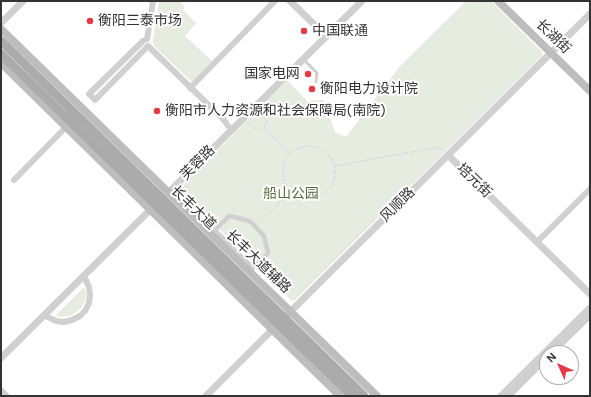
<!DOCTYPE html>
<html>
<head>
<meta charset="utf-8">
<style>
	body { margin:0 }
	#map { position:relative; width:591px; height:397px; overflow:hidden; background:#fff; font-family:"DM Sans",sans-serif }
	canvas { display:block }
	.frame { position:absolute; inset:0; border:2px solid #333; pointer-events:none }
	.north { position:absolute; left:539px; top:345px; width:40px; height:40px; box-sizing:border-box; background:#fff; border:1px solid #adadad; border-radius:50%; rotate:315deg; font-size:11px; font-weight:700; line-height:16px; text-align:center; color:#333 }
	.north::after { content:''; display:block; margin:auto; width:14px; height:18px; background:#e63946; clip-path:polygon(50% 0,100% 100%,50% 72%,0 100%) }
</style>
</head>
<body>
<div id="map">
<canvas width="591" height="397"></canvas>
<div class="frame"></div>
<div class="north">N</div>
</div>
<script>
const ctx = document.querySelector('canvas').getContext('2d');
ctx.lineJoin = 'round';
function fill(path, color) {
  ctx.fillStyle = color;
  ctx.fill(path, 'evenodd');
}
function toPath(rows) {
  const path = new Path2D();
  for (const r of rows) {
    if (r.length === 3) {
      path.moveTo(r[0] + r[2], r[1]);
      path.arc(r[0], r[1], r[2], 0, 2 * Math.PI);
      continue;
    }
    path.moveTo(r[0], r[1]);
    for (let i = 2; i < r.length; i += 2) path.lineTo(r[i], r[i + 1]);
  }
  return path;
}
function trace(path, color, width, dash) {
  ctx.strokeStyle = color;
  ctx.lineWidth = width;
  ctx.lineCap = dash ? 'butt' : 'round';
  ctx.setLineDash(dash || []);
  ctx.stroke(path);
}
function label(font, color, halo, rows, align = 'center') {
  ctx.font = font + ' "DM Sans","Noto Sans SC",sans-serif';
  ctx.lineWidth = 4;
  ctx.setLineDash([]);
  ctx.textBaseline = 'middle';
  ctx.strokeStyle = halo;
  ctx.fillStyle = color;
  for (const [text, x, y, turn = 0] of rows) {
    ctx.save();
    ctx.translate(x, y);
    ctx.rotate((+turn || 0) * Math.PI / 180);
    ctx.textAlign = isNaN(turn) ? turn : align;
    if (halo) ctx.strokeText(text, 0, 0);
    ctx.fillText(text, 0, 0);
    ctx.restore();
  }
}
fill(toPath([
	[159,1,180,1,185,7,183,10,196,23,185,36,212,61,192,82,154,46,153,41],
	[466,1,491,1,542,52,542,56,295,300,292,301,183,193,182,186,287,80,307,101,324,100,335,132,346,137,400,66],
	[84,287,86,292,86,298,84,303,81,308,72,315,67,316,61,317,55,316]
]), '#e6ecdf');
trace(toPath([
	[259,111,264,117,267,122,264,127,291,154],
	[248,123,253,127,258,130,264,127],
	[309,172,26],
	[335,166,440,147,443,150],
	[258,223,291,192]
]), '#cdcdcd', 1, [2, 2]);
trace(toPath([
	[303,59,317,73,316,82]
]), '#d0d0d0', 3);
trace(toPath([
	[229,216,246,220,252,223,264,236,266,244,268,253,253,268,215,230,229,216]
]), '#d0d0d0', 4.5);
trace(toPath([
	[147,39,153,1],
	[143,41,89,94,95,100,148,46,224,120,229,127],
	[190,88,275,1],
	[14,180,66,127],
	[537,242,590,189],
	[44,315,56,321,64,322,72,320,80,316,85,311,89,303,90,295,89,287,84,276]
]), '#d0d0d0', 6);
trace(toPath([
	[290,1,321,31],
	[1,23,23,1],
	[449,155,451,158,590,294],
	[165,196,362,1],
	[286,316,590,14],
	[551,353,590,315],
	[1,358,154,206],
	[1,391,6,396],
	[206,396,276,326],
	[501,396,590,308],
	[508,396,547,357]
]), '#d0d0d0', 7);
trace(toPath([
	[498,1,590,91],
	[1,29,377,396],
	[1,63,340,396]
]), '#bdbdbd', 8);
trace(toPath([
	[1,41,364,396],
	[1,54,352,396]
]), '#ababab', 9);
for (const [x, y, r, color] of [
	[90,21,4,"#e63946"],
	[304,31,4,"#e63946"],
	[308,74,4,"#e63946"],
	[312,89,4,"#e63946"],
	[157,111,4,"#e63946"]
]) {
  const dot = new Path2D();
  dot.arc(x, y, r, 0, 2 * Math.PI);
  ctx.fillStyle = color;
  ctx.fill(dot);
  trace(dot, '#fff', 1.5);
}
label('14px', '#333', '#fff', [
	["衡阳三泰市场",98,21],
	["中国联通",312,31],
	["国家电网",300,74,"right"],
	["衡阳电力设计院",320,89],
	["衡阳市人力资源和社会保障局(南院)",165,111]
], 'left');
label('14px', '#333', '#fff', [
	["长湖街",553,37,44],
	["芙蓉路",198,163,-45],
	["培元街",474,181,44],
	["风顺路",398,205,-45],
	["长丰大道",193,208,44],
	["长丰大道辅路",258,262,44]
]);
label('14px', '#56703f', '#fff', [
	["船山公园",291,194]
]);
</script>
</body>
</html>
